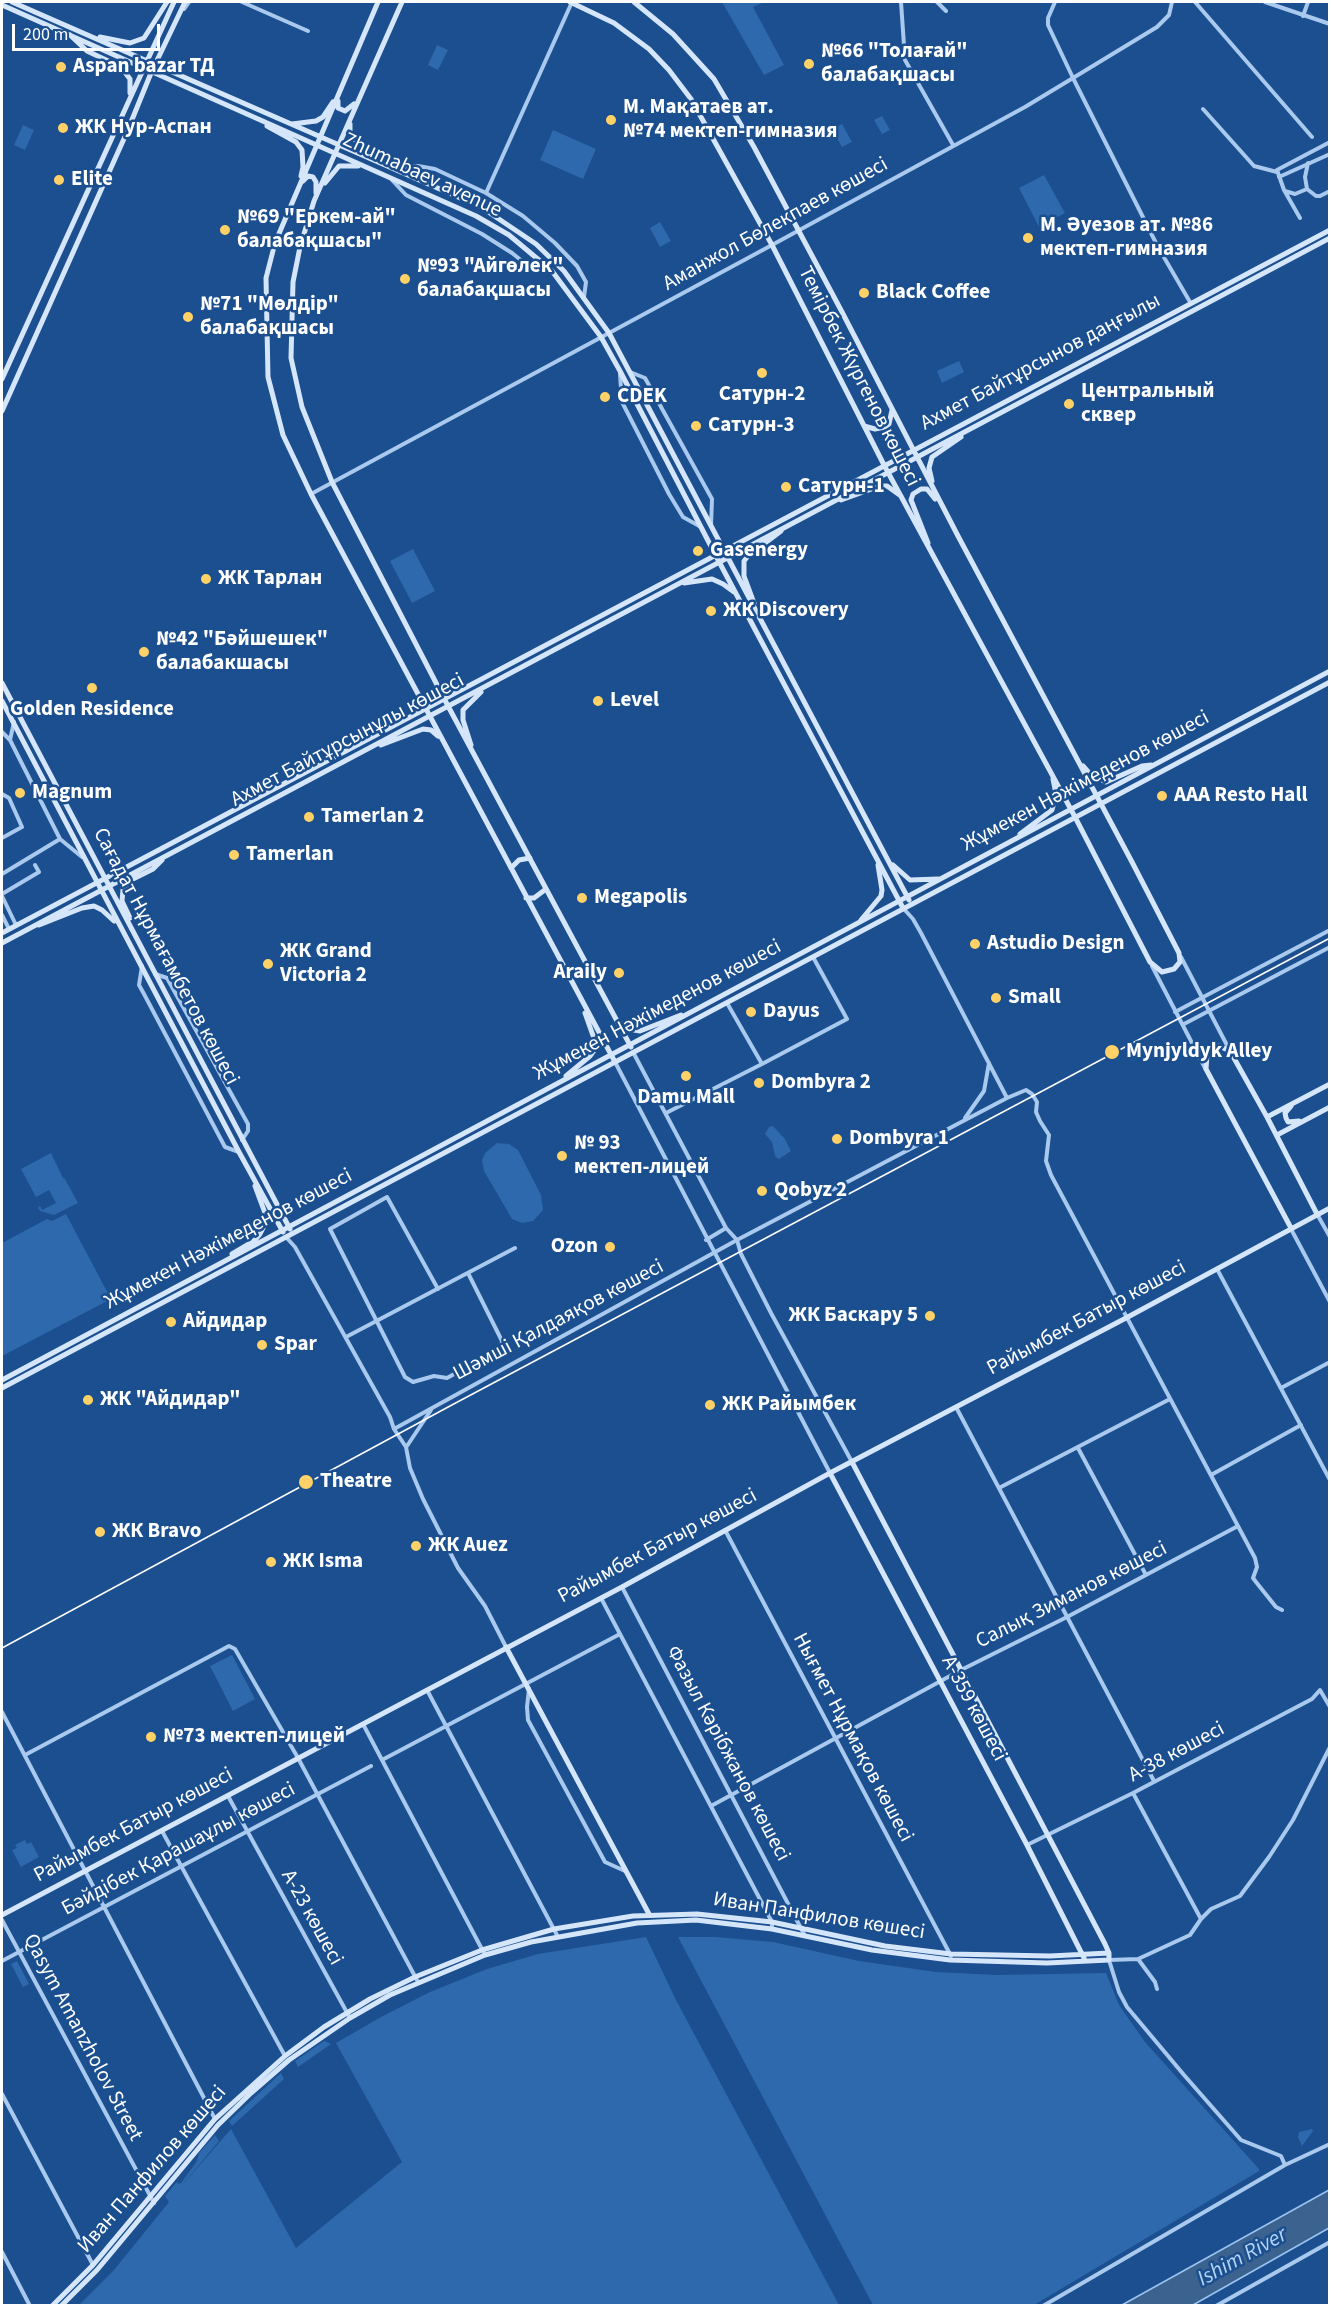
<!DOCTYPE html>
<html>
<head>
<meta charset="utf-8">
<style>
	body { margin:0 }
	#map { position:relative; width:1331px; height:2307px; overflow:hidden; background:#1b4f8f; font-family:"Source Sans 3",sans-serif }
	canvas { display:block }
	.frame { position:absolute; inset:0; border:3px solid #fff; pointer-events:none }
	.scale { position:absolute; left:12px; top:24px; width:148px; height:27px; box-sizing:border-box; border:3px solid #fff; border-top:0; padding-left:8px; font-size:18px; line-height:21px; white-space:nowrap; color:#fff; -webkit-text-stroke:4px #1b4f8f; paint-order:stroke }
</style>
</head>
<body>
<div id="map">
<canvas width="1331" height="2307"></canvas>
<div class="frame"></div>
<div class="scale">200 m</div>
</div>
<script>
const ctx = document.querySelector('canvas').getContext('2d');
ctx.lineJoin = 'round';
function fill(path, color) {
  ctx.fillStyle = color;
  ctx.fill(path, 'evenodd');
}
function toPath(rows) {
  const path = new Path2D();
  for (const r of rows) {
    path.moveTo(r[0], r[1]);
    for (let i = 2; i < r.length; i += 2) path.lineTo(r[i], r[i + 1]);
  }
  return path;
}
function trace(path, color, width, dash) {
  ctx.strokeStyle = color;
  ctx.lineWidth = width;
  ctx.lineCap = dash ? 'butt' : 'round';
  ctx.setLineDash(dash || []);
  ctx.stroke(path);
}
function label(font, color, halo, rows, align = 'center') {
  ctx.font = font + ' "Source Sans 3",sans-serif';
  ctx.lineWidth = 5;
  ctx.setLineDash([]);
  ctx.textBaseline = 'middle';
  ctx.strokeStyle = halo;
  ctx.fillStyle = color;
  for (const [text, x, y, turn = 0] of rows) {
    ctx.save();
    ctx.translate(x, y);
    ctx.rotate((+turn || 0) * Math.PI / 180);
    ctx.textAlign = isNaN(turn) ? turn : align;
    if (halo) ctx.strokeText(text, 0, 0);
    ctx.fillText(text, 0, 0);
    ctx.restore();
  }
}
fill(toPath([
	[722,2,764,2,753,7,784,65,764,75],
	[437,45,448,50,438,70,428,65],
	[882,116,890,130,882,134,874,120],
	[842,124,852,142,842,147,832,129],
	[23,125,34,130,25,150,14,145],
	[553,130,596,149,583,179,540,160],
	[1044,175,1065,213,1039,227,1019,188],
	[660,222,671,241,660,247,650,228],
	[959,361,964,372,942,383,937,371],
	[413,549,435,591,412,603,390,561],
	[773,1126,785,1139,791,1151,779,1159,775,1156,772,1142,765,1134,769,1127],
	[497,1143,509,1144,518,1150,541,1195,543,1210,533,1221,522,1223,512,1219,484,1171,482,1160,485,1153],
	[51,1153,63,1178,65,1179,78,1203,54,1215,40,1211,38,1208,40,1206,42,1210,56,1203,49,1190,36,1197,21,1169],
	[66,1214,111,1299,2,1356,2,1243,47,1219,52,1221],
	[232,1655,255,1699,233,1711,210,1666],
	[25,1840,27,1844,31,1842,39,1857,21,1867,12,1850,17,1848,15,1845],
	[901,1925,921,1928,920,1937,899,1935],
	[646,1937,676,2000,839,2305,79,2305,114,2270,169,2202,165,2196,177,2182,178,2184,181,2183,197,2161,199,2153,215,2135,219,2141,178,2190,231,2129,296,2248,402,2162,336,2043,381,2017,430,1992,487,1969,538,1954],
	[678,1937,716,1937,773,1942,859,1961,936,1972,997,1975,1106,1973,1119,2005,1145,2042,1259,2169,1259,2171,1034,2305,873,2305],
	[17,1961,29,1984,23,1987,11,1964],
	[324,2041,331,2044,298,2067,295,2061],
	[281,2073,284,2079,232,2126,229,2121],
	[1312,2129,1313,2131,1302,2146,1298,2137,1299,2132]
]), '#2e69ad');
const water = toPath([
	[1329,2190,1329,2228,1193,2305,1122,2305,1329,2190]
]);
fill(water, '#3c6290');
trace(water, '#9cc4f0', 1.5);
trace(toPath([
	[242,2,308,31],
	[901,2,905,60,953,145],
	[937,2,946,11],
	[1055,2,1048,18,1048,25,1073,78,1157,27,1169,15,1172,2],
	[1195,2,1312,137],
	[1265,2,1330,24],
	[184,9,189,2],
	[1303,16,1308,2],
	[1203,109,1254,166,1277,172],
	[397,170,418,166,435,169,486,193,523,216,555,243,577,266,586,282,584,297],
	[1279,177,1330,154],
	[392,180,406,195,482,234,512,253,532,269,552,271],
	[1307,189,1305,177,1308,163],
	[1285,191,1295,194,1307,189,1316,196,1320,196,1330,191],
	[486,193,572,2],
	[1300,218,1284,190,1277,170,1330,142],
	[630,372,645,378,712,499,711,526],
	[620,374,622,402,669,494,683,517,701,527],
	[311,494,772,245,1025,107,1073,78,1158,247,1190,302],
	[14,722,10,740,60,839,82,857],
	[2,732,10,740],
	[2,794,9,798,22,827,2,838],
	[2,874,60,839],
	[2,894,39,872,35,865],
	[2,896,16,925],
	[903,908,913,919,921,933,1007,1098],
	[2,915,9,929],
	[1181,957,1230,1051],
	[142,966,139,985,144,994,225,1147,239,1152],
	[1152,966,1205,1068],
	[155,974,167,978,248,1124,248,1131,242,1140],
	[1175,1012,1330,930],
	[1184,1024,1330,947],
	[633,1052,726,1228,706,1240],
	[615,1062,830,1473],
	[762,1064,847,1019,813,957],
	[666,1113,762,1064,727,1003],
	[965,1118,984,1091,989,1063],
	[1317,1214,1330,1237],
	[726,1228,737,1240,1007,1098,1026,1090,1032,1094,1037,1102,1036,1112,1040,1121,1049,1135,1046,1161,1051,1175,1255,1558,1257,1567,1253,1578,1256,1582,1276,1607,1282,1610],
	[1291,1229,1330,1302],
	[286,1237,295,1247,390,1417,394,1429,406,1447,410,1468,423,1499,458,1568,485,1606,506,1647],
	[1217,1269,1330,1480],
	[438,1289,387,1197,330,1229,405,1377,413,1382,434,1376,447,1378,501,1348,502,1341,468,1273],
	[346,1337,515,1248],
	[1281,1388,1330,1362],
	[956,1407,1154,1781],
	[394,1429,737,1240,741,1254,771,1313,852,1462],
	[407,1446,431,1410],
	[1078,1448,1146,1575],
	[1211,1475,1301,1425],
	[999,1488,1170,1399],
	[725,1530,951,1956],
	[622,1587,805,1936],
	[601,1598,772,1922,772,1929],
	[529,1689,527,1707,528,1720,605,1862,625,1871],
	[427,1690,558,1937],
	[2,1712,215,2119],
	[363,1724,485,1955],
	[25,1755,229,1646,235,1649,298,1758,418,1982],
	[382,1760,620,1634],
	[1133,1793,1201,1919],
	[228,1796,350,2018],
	[711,1806,961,1670,1067,1617,1238,1526],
	[162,1831,285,2056],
	[1027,1845,1133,1793,1312,1699,1320,1690,1330,1707],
	[2,1920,154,2203],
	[1138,1959,1190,1935,1201,1919,1211,1909,1240,1896,1269,1857,1293,1820,1330,1747],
	[2,1961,371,1766],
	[2,2094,93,2265],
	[1285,2165,1330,2144],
	[2,2252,30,2306],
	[1043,2306,1285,2165,1281,2156,1241,2140,1184,2075,1127,2007,1119,1992,1109,1960,1138,1959,1155,1982,1157,1989],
	[1216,2306,1330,2242]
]), '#a9c9ee', 4);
trace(toPath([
	[12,2,481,207,536,244,564,271,609,333,909,900],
	[378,2,275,243,266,278,268,377,283,435,311,494,615,1062],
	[402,2,314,201,300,247,293,282,291,358,302,407,332,482,448,706,631,1047],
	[570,2,614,23,649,49,669,70,691,99,772,245,884,465,1075,817,1150,962,1162,972,1174,969,1180,962,1179,953,1132,862,958,536,842,312,754,147,714,79,673,34,634,2],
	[2,5,476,216,509,235,552,271,601,337,620,371,716,556,903,908],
	[70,35,87,51,121,67,130,79,130,93],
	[100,37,130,43,144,38,167,2],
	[338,101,338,108,345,111,354,104],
	[292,124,316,121,323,117,333,102],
	[350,124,350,132,356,141,372,157],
	[267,126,296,142,302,150,303,167,301,176],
	[303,181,308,176,313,177,316,182,316,193],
	[325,183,339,166,358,166],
	[2,379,174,2],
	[2,411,127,132,151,73,185,2],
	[864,426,875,429,885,427,889,424,892,410],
	[932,481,929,468,932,457,961,437],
	[841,500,880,486,887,486,901,496],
	[928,543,911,500,913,494,921,489,927,489,935,499],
	[684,583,712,579,723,584,734,592],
	[754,603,744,576,744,561,748,556,781,531],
	[2,683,290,1229],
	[2,701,239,1152,283,1232],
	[381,745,423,729,431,730,438,736],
	[471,745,463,720,463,710,481,692],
	[1083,766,1090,774,1106,782,1142,766,1151,765],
	[1020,834,1052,810,1056,794,1053,779],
	[893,865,910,880,938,879],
	[511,868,519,860,530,858],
	[526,898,534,898,546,889],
	[130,918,122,901,123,890,129,881,153,869,162,860],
	[861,920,881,896,882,890,878,865],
	[39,925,82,908,94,906,102,910,114,921],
	[2,933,1330,230],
	[2,943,1330,238],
	[620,1023,628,1029,640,1031,681,1015],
	[566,1076,590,1056,595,1049,596,1044,585,1013],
	[1291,1106,1285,1113,1286,1118,1288,1122,1299,1121],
	[1267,1117,1330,1084],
	[1277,1135,1330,1107],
	[1291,1228,1206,1069,1207,1054,1212,1048,1219,1046,1230,1051,1267,1117,1317,1214],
	[232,1254,254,1241,260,1234,264,1226,265,1213,255,1186],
	[2,1380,1330,671],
	[2,1388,1330,682],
	[830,1473,1027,1845,1084,1958],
	[506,1647,649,1914],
	[2,1915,622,1587,830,1473,1126,1318,1330,1208],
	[52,2306,93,2265,215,2119,285,2056,324,2027,370,1999,415,1977,482,1950,554,1929,633,1916,697,1914,772,1922,885,1946,951,1954,1050,1956,1109,1953],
	[61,2306,97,2270,218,2125,251,2093,289,2060,350,2018,390,1995,485,1955,531,1942,637,1923,696,1920,772,1929,872,1950,950,1960,1047,1963,1109,1960,1109,1953,1105,1944,852,1462]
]), '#d6e6fa', 5);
trace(toPath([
	[2,1648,450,1406,1330,938]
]), '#fff', 1.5);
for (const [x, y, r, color] of [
	[809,64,6,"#ffd166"],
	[61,67,6,"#ffd166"],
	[611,120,6,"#ffd166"],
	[63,128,6,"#ffd166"],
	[59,180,6,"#ffd166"],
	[225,230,6,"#ffd166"],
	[1028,238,6,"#ffd166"],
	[405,279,6,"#ffd166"],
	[864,293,6,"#ffd166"],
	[188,317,6,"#ffd166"],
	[762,373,6,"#ffd166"],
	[605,397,6,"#ffd166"],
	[1069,404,6,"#ffd166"],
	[696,426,6,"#ffd166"],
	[786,487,6,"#ffd166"],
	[698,551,6,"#ffd166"],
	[206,579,6,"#ffd166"],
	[711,611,6,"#ffd166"],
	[144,652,6,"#ffd166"],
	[92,688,6,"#ffd166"],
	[598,701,6,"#ffd166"],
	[20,793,6,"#ffd166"],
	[1162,796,6,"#ffd166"],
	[309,817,6,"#ffd166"],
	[234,855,6,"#ffd166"],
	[582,898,6,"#ffd166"],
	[975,944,6,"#ffd166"],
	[268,964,6,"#ffd166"],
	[619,973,6,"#ffd166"],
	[996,998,6,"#ffd166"],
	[751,1012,6,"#ffd166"],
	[1112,1052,8,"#ffd166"],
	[686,1076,6,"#ffd166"],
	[759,1083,6,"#ffd166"],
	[837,1139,6,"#ffd166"],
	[562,1156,6,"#ffd166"],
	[762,1191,6,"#ffd166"],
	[610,1247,6,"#ffd166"],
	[930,1316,6,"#ffd166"],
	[171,1322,6,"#ffd166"],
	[262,1345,6,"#ffd166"],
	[88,1400,6,"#ffd166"],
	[710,1405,6,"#ffd166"],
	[306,1482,8,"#ffd166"],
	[100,1532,6,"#ffd166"],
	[416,1546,6,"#ffd166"],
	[271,1562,6,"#ffd166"],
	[151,1737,6,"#ffd166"]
]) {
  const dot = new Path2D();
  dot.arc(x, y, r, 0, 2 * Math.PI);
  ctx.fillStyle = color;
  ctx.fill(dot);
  trace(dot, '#1b4f8f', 2);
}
label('bold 21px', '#fff', '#1b4f8f', [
	["№66 \"Толағай\"",821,52],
	["балабақшасы",821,76],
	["Aspan bazar ТД",73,67],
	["М. Мақатаев ат.",623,108],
	["№74 мектеп-гимназия",623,132],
	["ЖК Нур-Аспан",75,128],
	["Elite",71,180],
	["№69 \"Еркем-ай\"",237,218],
	["балабақшасы\"",237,242],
	["М. Әуезов ат. №86",1040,226],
	["мектеп-гимназия",1040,250],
	["№93 \"Айгөлек\"",417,267],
	["балабақшасы",417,291],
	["Black Coffee",876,293],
	["№71 \"Мөлдір\"",200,305],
	["балабақшасы",200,329],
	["Центральный",1081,392],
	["сквер",1081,416],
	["Сатурн-2",762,395,"center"],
	["CDEK",617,397],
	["Сатурн-3",708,426],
	["Сатурн-1",798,487],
	["Gasenergy",710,551],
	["ЖК Тарлан",218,579],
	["ЖК Discovery",723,611],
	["№42 \"Бәйшешек\"",156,640],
	["балабакшасы",156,664],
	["Level",610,701],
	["Golden Residence",92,710,"center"],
	["Magnum",32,793],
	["AAA Resto Hall",1174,796],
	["Tamerlan 2",321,817],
	["Tamerlan",246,855],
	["Megapolis",594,898],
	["Astudio Design",987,944],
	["ЖК Grand",280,952],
	["Victoria 2",280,976],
	["Araily",607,973,"right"],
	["Small",1008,998],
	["Dayus",763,1012],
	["Mynjyldyk Alley",1126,1052],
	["Dombyra 2",771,1083],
	["Damu Mall",686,1098,"center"],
	["Dombyra 1",849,1139],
	["№ 93",574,1144],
	["мектеп-лицей",574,1168],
	["Qobyz 2",774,1191],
	["Ozon",598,1247,"right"],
	["ЖК Баскару 5",918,1316,"right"],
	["Айдидар",183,1322],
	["Spar",274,1345],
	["ЖК \"Айдидар\"",100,1400],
	["ЖК Райымбек",722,1405],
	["Theatre",320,1482],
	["ЖК Bravo",112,1532],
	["ЖК Auez",428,1546],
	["ЖК Isma",283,1562],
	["№73 мектеп-лицей",163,1737]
], 'left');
label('21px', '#fff', '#1b4f8f', [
	["Zhumabaev avenue",422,176,25],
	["Аманжол Бөлекпаев көшесі",776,225,-29],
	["Ахмет Байтұрсынов даңғылы",1041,363,-28],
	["Темірбек Жүргенов көшесі",858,377,63],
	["Ахмет Байтұрсынұлы көшесі",348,741,-28],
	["Жұмекен Нәжімеденов көшесі",1086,782,-28],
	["Сағадат Нұрмағамбетов көшесі",165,957,62],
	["Жұмекен Нәжімеденов көшесі",658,1011,-28],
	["Жұмекен Нәжімеденов көшесі",229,1240,-28],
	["Райымбек Батыр көшесі",1087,1319,-28],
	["Шәмші Қалдаяқов көшесі",559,1321,-28],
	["Райымбек Батыр көшесі",658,1547,-28],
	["Салық Зиманов көшесі",1072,1596,-27],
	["А-359 көшесі",973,1709,62],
	["Нығмет Нұрмақов көшесі",852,1738,62],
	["А-38 көшесі",1177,1753,-28],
	["Фазыл Кәрібжанов көшесі",727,1754,62],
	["Райымбек Батыр көшесі",134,1826,-28],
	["Бәйдібек Қарашаұлы көшесі",179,1850,-28],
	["Иван Панфилов көшесі",819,1917,9],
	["А-23 көшесі",311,1918,61],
	["Qasym Amanzholov Street",82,2038,62],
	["Иван Панфилов көшесі",153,2170,-49]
]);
label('italic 22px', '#b5d3f5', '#1b4f8f', [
	["Ishim River",1243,2258,-29]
]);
</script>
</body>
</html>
